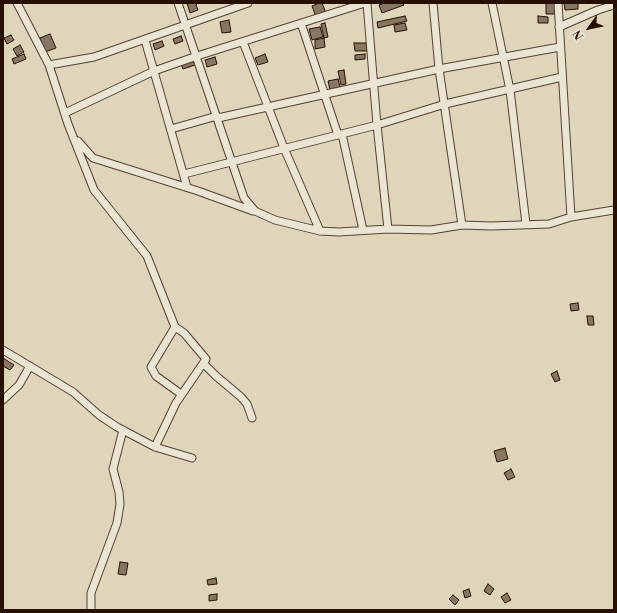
<!DOCTYPE html>
<html>
<head>
<meta charset="utf-8">
<style>
	body { margin:0 }
	#map { position:relative; width:617px; height:613px; overflow:hidden; background:#ded5ba; font-family:"Libre Bodoni",serif }
	canvas { display:block }
	.frame { position:absolute; inset:0; border:4px solid #280f03; pointer-events:none }
	.north { position:absolute; left:569px; top:8px; width:40px; height:40px; -webkit-text-stroke:3px #eae4d2; paint-order:stroke; rotate:237deg; font-size:11px; font-weight:700; line-height:16px; text-align:center; color:#280f03 }
	.north::after { content:''; display:block; margin:auto; width:14px; height:18px; background:#280f03; clip-path:polygon(50% 0,100% 100%,50% 72%,0 100%) }
</style>
</head>
<body>
<div id="map">
<canvas width="617" height="613"></canvas>
<div class="frame"></div>
<div class="north">N</div>
</div>
<script>
const ctx = document.querySelector('canvas').getContext('2d');
ctx.lineJoin = 'round';
function fill(path, color) {
  ctx.fillStyle = color;
  ctx.fill(path, 'evenodd');
}
function toPath(rows) {
  const path = new Path2D();
  for (const r of rows) {
    path.moveTo(r[0], r[1]);
    for (let i = 2; i < r.length; i += 2) path.lineTo(r[i], r[i + 1]);
  }
  return path;
}
function trace(path, color, width, dash) {
  ctx.strokeStyle = color;
  ctx.lineWidth = width;
  ctx.lineCap = dash ? 'butt' : 'round';
  ctx.setLineDash(dash || []);
  ctx.stroke(path);
}
const building = toPath([
	[187,3,198,3,196,5,198,10,190,13,187,3],
	[319,3,322,3,326,13,316,17,312,6,319,3],
	[384,3,403,3,404,5,382,13,379,5,384,3],
	[546,3,555,3,555,14,546,14,546,3],
	[564,3,578,3,578,9,565,10,564,3],
	[405,16,407,21,378,28,377,22,405,16],
	[538,16,548,17,548,23,538,23,538,16],
	[229,20,231,32,222,33,220,22,229,20],
	[325,23,328,37,324,38,321,24,325,23],
	[405,23,407,30,395,32,394,25,405,23],
	[320,27,323,37,312,40,309,29,320,27],
	[50,34,56,48,45,52,41,45,42,44,40,38,50,34],
	[11,35,14,40,7,44,4,38,11,35],
	[181,36,183,41,175,44,173,39,181,36],
	[324,38,325,47,315,49,315,40,324,38],
	[162,41,164,46,155,50,153,44,162,41],
	[354,43,366,43,367,51,355,51,354,43],
	[20,45,24,52,17,56,13,49,20,45],
	[24,54,26,59,14,64,12,59,24,54],
	[265,54,268,62,258,65,255,58,265,54],
	[365,54,365,59,355,60,355,55,365,54],
	[215,57,217,64,207,67,205,60,215,57],
	[193,60,195,65,183,69,181,64,193,60],
	[344,70,346,84,341,85,338,71,344,70],
	[338,79,340,87,330,90,328,81,338,79],
	[578,303,579,310,571,311,570,304,578,303],
	[587,316,593,316,594,325,588,325,587,316],
	[3,358,14,365,10,370,3,366,3,358],
	[557,371,560,380,555,382,551,374,557,371],
	[505,448,508,459,497,462,494,451,505,448],
	[511,469,515,477,508,480,504,473,511,469],
	[120,562,128,563,126,575,118,574,120,562],
	[216,578,217,584,208,585,207,580,216,578],
	[488,584,494,589,490,595,484,591,488,584],
	[469,589,471,596,465,598,463,591,469,589],
	[507,593,511,600,505,603,501,597,507,593],
	[217,594,217,600,209,601,209,595,217,594],
	[453,595,459,600,455,605,449,599,453,595]
]);
fill(building, '#877662');
trace(building, '#280f03', 1);
const street = toPath([
	[17,3,49,65,68,124,94,190,147,256,175,327,184,333,206,359,176,403,155,447],
	[178,3,244,198,255,211,275,220,320,231,339,232,388,229,431,230,462,225,491,226,549,224,571,217,614,210],
	[367,3,377,125,388,229],
	[433,3,439,69,462,225],
	[492,3,510,90,526,224],
	[558,3,571,217],
	[301,23,338,135],
	[559,27,598,10,614,5],
	[145,40,187,187],
	[243,42,284,148,320,231],
	[49,65,94,57,248,3],
	[65,113,154,71,197,56,365,3],
	[218,118,439,69,560,47],
	[171,129,217,116],
	[342,134,363,230],
	[78,141,93,158,198,191,253,211],
	[184,174,377,125,445,104,562,77],
	[175,327,151,367,156,376,181,394],
	[3,350,73,392,99,415,117,427,155,447,192,458],
	[204,364,216,376,241,397,247,404,252,418],
	[3,400,19,385,30,366],
	[91,610,91,593,117,523,120,504,119,492,113,469,123,430]
]);
trace(street, '#564031', 9);
trace(street, '#eae4d2', 7);
</script>
</body>
</html>
